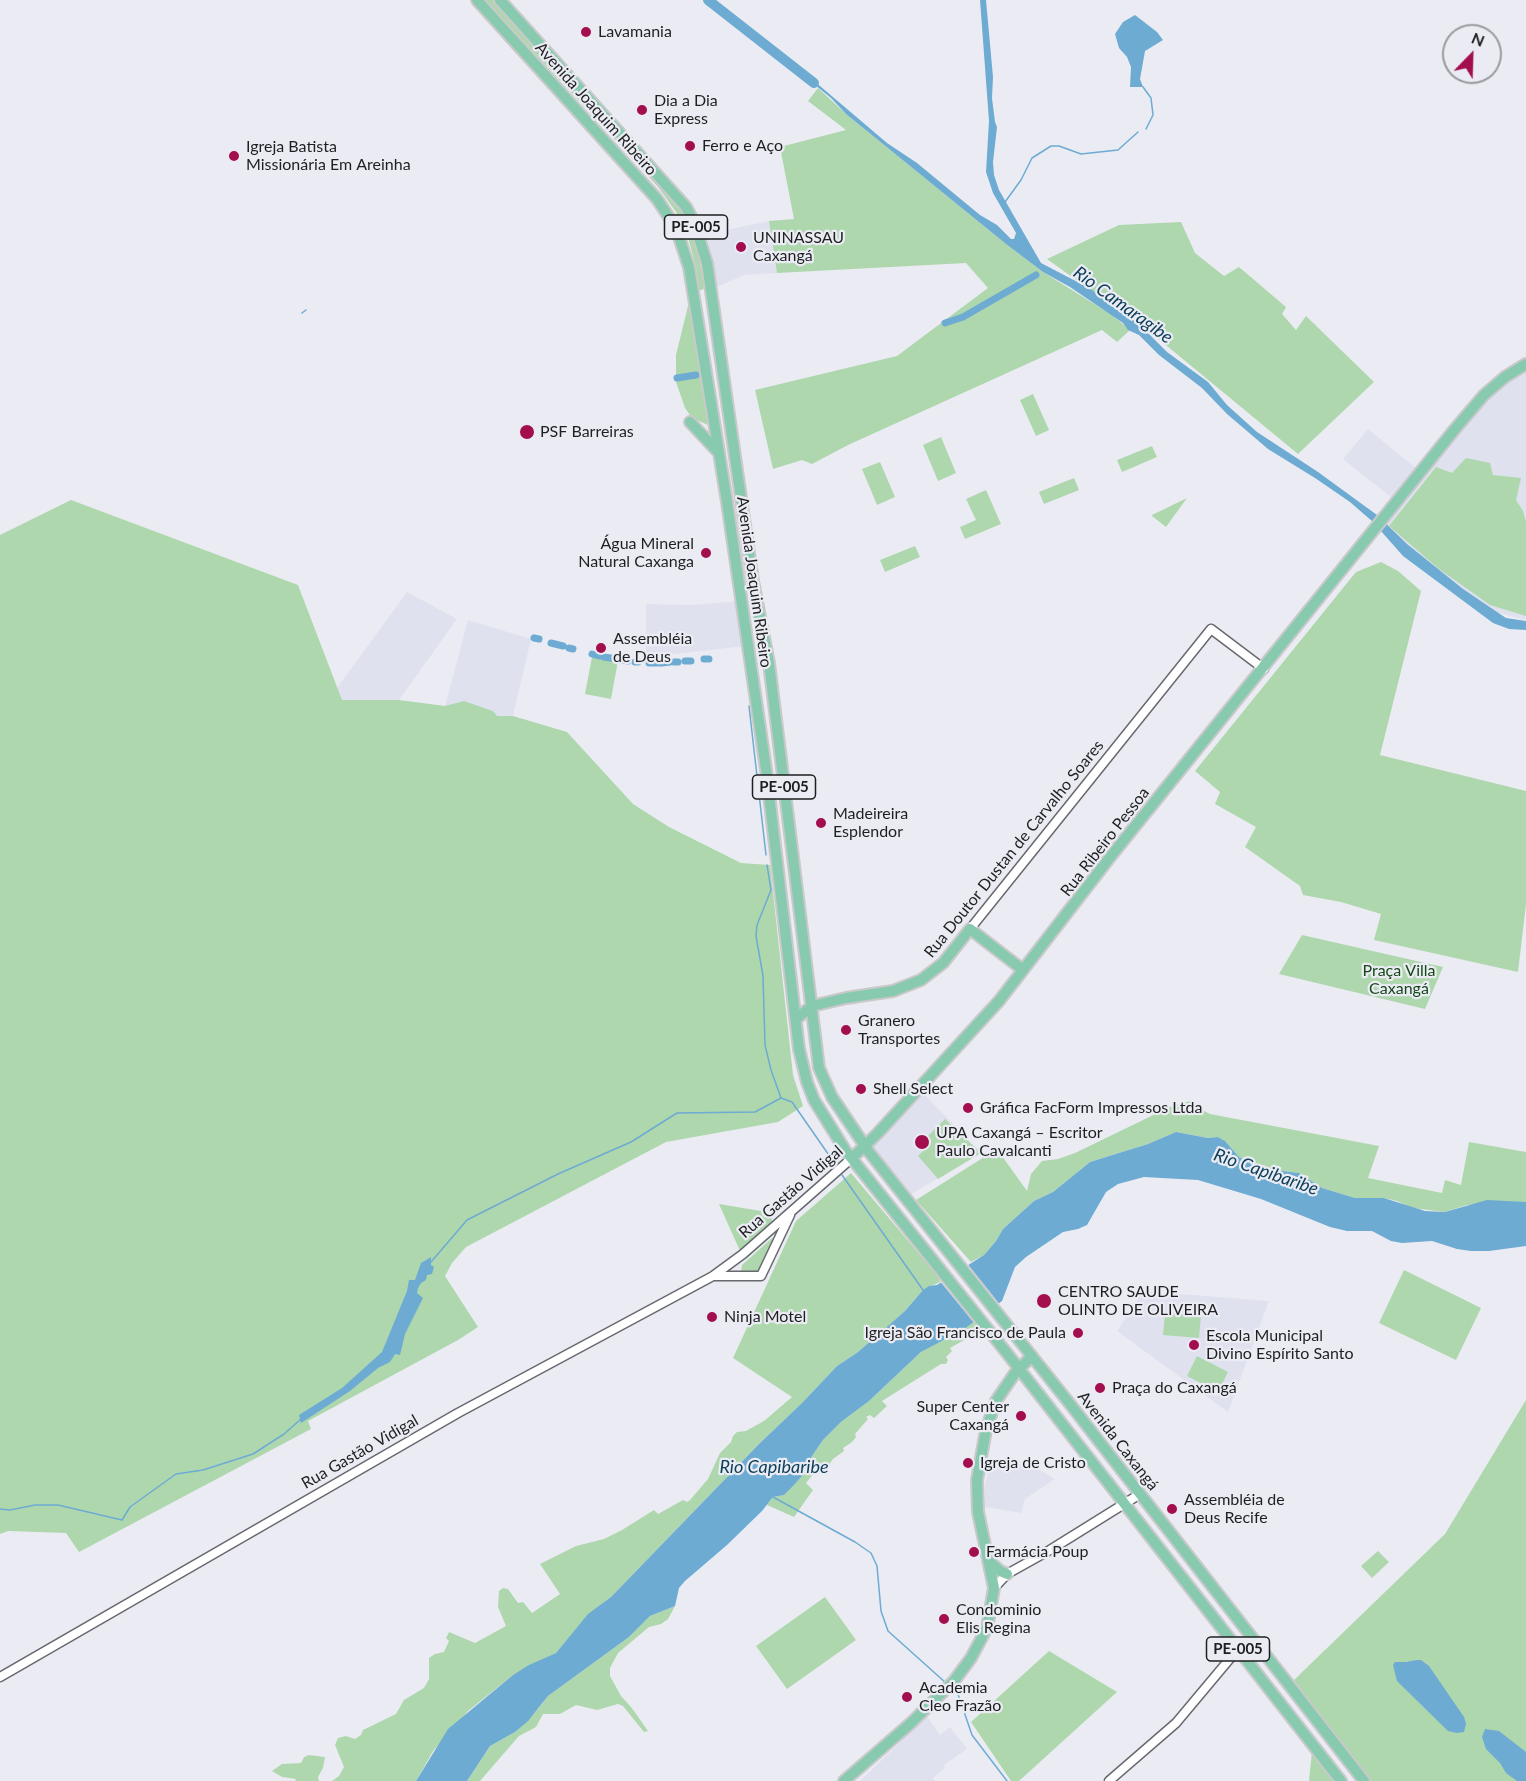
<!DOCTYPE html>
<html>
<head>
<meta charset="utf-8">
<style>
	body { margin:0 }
	#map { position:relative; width:1526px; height:1781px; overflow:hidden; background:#ebecf3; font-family:Lato,sans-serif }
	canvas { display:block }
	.north { position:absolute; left:1442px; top:24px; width:60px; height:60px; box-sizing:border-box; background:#ebecf3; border:2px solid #999a9f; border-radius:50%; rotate:23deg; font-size:16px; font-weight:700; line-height:24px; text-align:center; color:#1e1f21 }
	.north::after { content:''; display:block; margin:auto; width:21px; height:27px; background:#a30e4f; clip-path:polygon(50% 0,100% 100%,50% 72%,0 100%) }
</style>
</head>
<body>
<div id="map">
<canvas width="1526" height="1781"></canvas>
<div class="north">N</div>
</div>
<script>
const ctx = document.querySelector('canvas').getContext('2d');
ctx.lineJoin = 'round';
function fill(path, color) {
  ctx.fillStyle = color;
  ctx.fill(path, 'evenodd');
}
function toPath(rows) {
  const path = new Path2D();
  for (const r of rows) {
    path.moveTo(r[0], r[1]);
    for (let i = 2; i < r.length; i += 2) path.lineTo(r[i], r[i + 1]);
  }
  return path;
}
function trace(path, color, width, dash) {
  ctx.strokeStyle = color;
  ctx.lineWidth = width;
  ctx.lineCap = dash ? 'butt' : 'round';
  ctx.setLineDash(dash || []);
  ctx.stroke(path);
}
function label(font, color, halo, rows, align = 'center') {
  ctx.font = font + ' Lato,sans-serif';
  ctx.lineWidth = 4.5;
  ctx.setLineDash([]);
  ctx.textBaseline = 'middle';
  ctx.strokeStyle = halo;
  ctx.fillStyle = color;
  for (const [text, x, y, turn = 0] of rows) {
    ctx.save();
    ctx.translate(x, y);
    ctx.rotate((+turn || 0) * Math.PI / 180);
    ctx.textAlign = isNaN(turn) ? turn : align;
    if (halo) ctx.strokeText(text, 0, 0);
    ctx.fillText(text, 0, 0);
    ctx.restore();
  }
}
fill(toPath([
	[769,221,777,273,744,275,717,287,713,258,706,236,726,230],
	[1526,364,1526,620,1489,610,1438,574,1382,525,1488,397],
	[1368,429,1416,468,1392,498,1343,459],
	[407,592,457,619,399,700,342,701,337,688],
	[739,601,745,646,676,654,646,653,646,604,691,605],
	[468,620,531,639,513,716,497,716,445,706],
	[922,1092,981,1153,908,1196,869,1147],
	[1144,1291,1269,1301,1228,1412,1117,1331],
	[990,1460,1040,1470,1055,1479,1025,1499,1021,1513,985,1507,985,1487],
	[927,1716,940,1735,950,1727,967,1749,944,1765,945,1768,933,1778,935,1781,860,1781]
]), '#dfe1ef');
fill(toPath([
	[485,0,493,0,637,155,670,194,683,213,698,251,704,288,702,290,699,290,696,267,689,241,676,212,658,187,620,145],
	[818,88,846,114,1006,244,1043,272,1112,315,1130,330,1117,342,1102,330,848,445,812,464,802,460,773,469,755,390,897,356,988,288,966,263,777,273,769,221,794,219,780,147,846,130,808,101],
	[1181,222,1195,253,1224,276,1239,267,1286,307,1282,314,1296,330,1306,316,1374,382,1298,454,1161,341,1047,259,1119,225],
	[689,302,691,303,708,425,692,418,685,408,676,382,676,355],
	[1033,394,1049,430,1036,436,1020,400],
	[941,437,956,473,938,481,923,445],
	[1152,446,1157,457,1122,472,1117,460],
	[1466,458,1490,463,1493,475,1521,478,1516,500,1523,511,1526,522,1526,616,1490,605,1439,569,1389,526,1436,467,1452,473],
	[880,462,895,497,877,505,862,469],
	[1074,478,1079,490,1044,504,1039,492],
	[986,490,1001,524,965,539,960,527,976,520,966,499],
	[1187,498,1166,527,1152,516,1152,515],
	[71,500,298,585,342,700,399,700,445,706,464,701,493,711,497,716,513,716,567,732,633,804,669,827,741,863,770,865,793,1075,803,1106,778,1122,666,1142,466,1247,452,1263,445,1276,478,1327,458,1340,308,1421,311,1429,79,1552,66,1533,8,1531,0,1534,0,535],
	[915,546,920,557,885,572,880,560],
	[1381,562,1398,571,1421,591,1380,755,1526,791,1526,904,1518,972,1374,940,1381,914,1341,902,1303,895,1300,886,1245,847,1256,827,1215,804,1220,792,1195,771,1356,572],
	[592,657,618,661,611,699,585,694],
	[1302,935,1443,967,1425,1009,1279,974],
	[1191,1101,1196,1107,1210,1114,1379,1146,1368,1178,1442,1193,1445,1180,1461,1185,1469,1142,1526,1152,1526,1202,1467,1205,1445,1212,1412,1208,1397,1201,1384,1198,1355,1198,1322,1188,1299,1173,1266,1169,1250,1163,1239,1157,1225,1141,1218,1137,1208,1138,1176,1132,1148,1144,1090,1162,1053,1192,1034,1201,1003,1229,996,1241,984,1255,971,1262,916,1200,997,1149,1027,1191,1031,1174,1042,1161,1058,1159,1075,1153,1174,1105],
	[945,1119,981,1153,938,1179,918,1156,926,1148,922,1142],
	[851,1173,942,1281,923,1290,905,1311,858,1352,837,1366,802,1403,760,1443,611,1597,588,1615,556,1653,513,1675,468,1711,433,1751,416,1781,332,1781,339,1776,344,1767,335,1745,338,1738,346,1736,355,1739,361,1735,363,1730,396,1714,404,1700,424,1688,429,1679,429,1658,435,1654,444,1652,449,1641,446,1638,449,1632,475,1643,506,1626,498,1607,499,1591,503,1588,508,1589,518,1603,523,1602,532,1613,560,1594,540,1564,576,1546,604,1539,622,1530,654,1510,658,1514,683,1500,687,1502,690,1500,708,1479,720,1453,731,1442,733,1436,737,1432,746,1431,764,1421,792,1397,733,1358,796,1221],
	[719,1204,767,1212,771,1215,772,1221,740,1251],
	[772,1238,774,1241,762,1272,741,1272,742,1265],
	[1404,1270,1481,1308,1456,1360,1379,1323],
	[1165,1313,1201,1316,1199,1338,1163,1335],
	[975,1320,982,1330,950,1348,952,1351,946,1357,948,1360,946,1364,941,1364,882,1401,887,1406,874,1418,870,1415,866,1417,868,1419,855,1434,856,1437,852,1442,843,1448,844,1451,833,1459,824,1471,819,1467,806,1483,813,1490,794,1517,767,1505,773,1497,784,1495,803,1475,812,1456,823,1440,841,1422,869,1401,921,1352],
	[1197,1356,1228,1372,1218,1392,1187,1376],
	[1526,1400,1526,1781,1369,1781,1294,1680,1445,1534],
	[1378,1551,1389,1562,1372,1578,1361,1566],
	[825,1597,856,1640,787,1689,756,1646],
	[675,1606,668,1619,661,1624,649,1627,618,1653,610,1668,610,1676,621,1696,631,1707,648,1731,644,1732,623,1706,618,1704,597,1710,576,1705,560,1714,543,1714,536,1727,519,1736,480,1781,467,1781,490,1746,515,1732,538,1709,548,1696,629,1637,650,1616],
	[1049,1651,1117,1692,1019,1781,1011,1781,971,1722],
	[1312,1751,1335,1781,1309,1781],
	[309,1755,325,1757,323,1768,318,1777,319,1781,295,1781,296,1779,282,1777,272,1771,282,1764,301,1763,304,1757]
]), '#aed7ae');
fill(toPath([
	[980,0,986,0,993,77,992,98,995,122,997,127,993,162,994,175,999,190,1041,263,1089,288,1140,325,1167,352,1208,382,1227,405,1257,432,1318,472,1377,515,1407,544,1463,589,1506,618,1526,621,1526,630,1509,629,1493,623,1403,556,1373,522,1350,502,1315,478,1268,449,1227,414,1202,388,1159,355,1139,335,1128,330,1123,323,1070,287,1043,272,1006,244,846,114,831,98,804,76,805,75,820,86,887,143,917,163,980,215,997,225,1011,239,1014,239,1016,233,993,193,986,172,989,121],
	[1135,15,1157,32,1163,40,1145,51,1140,79,1143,87,1130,87,1131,67,1127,57,1119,48,1115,34,1123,22],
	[1176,1132,1208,1138,1218,1137,1225,1141,1239,1157,1250,1163,1266,1169,1299,1173,1322,1188,1355,1198,1384,1198,1425,1211,1445,1212,1487,1200,1526,1202,1526,1246,1489,1251,1471,1251,1457,1249,1432,1241,1402,1243,1391,1241,1372,1231,1347,1231,1330,1227,1261,1199,1198,1180,1144,1177,1118,1184,1106,1192,1087,1225,1078,1229,1063,1232,1026,1257,1015,1267,1002,1301,964,1329,921,1352,869,1401,841,1422,823,1440,812,1456,803,1475,793,1486,784,1495,773,1497,762,1511,727,1545,685,1581,679,1588,675,1606,650,1616,629,1637,548,1696,528,1721,515,1732,490,1746,467,1781,416,1781,448,1729,513,1675,529,1665,556,1653,588,1614,611,1597,760,1443,802,1403,837,1366,858,1352,905,1311,923,1290,929,1286,937,1285,984,1255,996,1241,1003,1229,1034,1201,1053,1192,1090,1162,1148,1144],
	[431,1257,431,1265,434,1267,432,1274,427,1275,426,1280,421,1283,418,1288,417,1293,423,1298,405,1334,400,1355,395,1354,390,1362,378,1368,350,1391,301,1423,299,1415,342,1388,382,1352,407,1291,409,1280,415,1280,421,1263],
	[1417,1660,1421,1660,1429,1666,1464,1717,1466,1724,1464,1732,1457,1733,1448,1731,1397,1681,1393,1665,1395,1662,1406,1662],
	[1485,1729,1499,1731,1526,1752,1526,1781,1517,1781,1506,1773,1500,1763,1486,1749,1482,1737]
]), '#6dabd3');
fill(toPath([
	[966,1262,1001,1306,975,1324,939,1280]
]), '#ebecf3');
trace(toPath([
	[1143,87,1151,98,1153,115,1146,129],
	[1005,202,1021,180,1032,158,1051,146,1059,146,1081,154,1118,150,1138,132],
	[302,313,306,310],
	[749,706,766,855],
	[767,865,771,890,757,925,756,936,763,976,765,1045,771,1070,781,1098],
	[842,1175,923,1290],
	[431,1262,467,1220,558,1174,631,1142,677,1113,755,1112,781,1098,792,1102,833,1161],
	[773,1497,855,1542,871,1553,877,1566,881,1611,888,1631,946,1683],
	[0,1509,10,1510,35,1505,58,1505,122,1520,130,1507,176,1474,203,1470,253,1454,284,1434,301,1419],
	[954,1690,958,1694,972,1735,1007,1781]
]), '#6dabd3', 1.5);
trace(toPath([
	[945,323,963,317,1036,275],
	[677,378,696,375],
	[534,638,539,639],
	[551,643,563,646],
	[569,648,573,649],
	[592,654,599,656],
	[604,657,628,661],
	[704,659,709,659],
	[685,661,691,661],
	[635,662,638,662],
	[674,662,678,662],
	[649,663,660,663],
	[662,663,670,662]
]), '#6dabd3', 7);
trace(toPath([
	[708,0,814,83]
]), '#6dabd3', 10);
const minor = toPath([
	[970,929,1211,629,1264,669],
	[713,1276,761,1276,790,1215],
	[994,1588,1007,1574,1050,1550,1140,1494],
	[0,1677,458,1413,713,1276,743,1254,852,1158],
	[1109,1781,1176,1723,1238,1649]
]);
const major = toPath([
	[477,0,657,199,676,228,689,267,727,502,766,769,799,1049,807,1082,814,1100,845,1150,1006,1352,1341,1781],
	[500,0,686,207,694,222,707,263,753,581,769,663,819,1068,832,1097,869,1152,1070,1404,1364,1781],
	[690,422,719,453],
	[796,1019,812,1006,846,998,893,991,921,980,943,963,970,929,1023,970],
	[852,1158,878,1133,999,1001,1111,856,1455,429,1484,395,1505,377,1526,364],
	[990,1562,1000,1571,1007,1574],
	[844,1781,911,1723,954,1681,971,1658,987,1628,994,1588,978,1512,977,1480,986,1430,996,1401,1015,1373,1032,1356]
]);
trace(minor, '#68696f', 11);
trace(major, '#c9c9ca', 14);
trace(minor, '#fff', 8);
trace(major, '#88caaf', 10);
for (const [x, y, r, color] of [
	[586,32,6,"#a30e4f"],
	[642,110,6,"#a30e4f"],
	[690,146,6,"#a30e4f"],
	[234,156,6,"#a30e4f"],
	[741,247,6,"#a30e4f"],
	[527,432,8,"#a30e4f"],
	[706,553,6,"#a30e4f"],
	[601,648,6,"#a30e4f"],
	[821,823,6,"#a30e4f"],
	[846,1030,6,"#a30e4f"],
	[861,1089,6,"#a30e4f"],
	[968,1108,6,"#a30e4f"],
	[922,1142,8,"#a30e4f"],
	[1044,1301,8,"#a30e4f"],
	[712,1317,6,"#a30e4f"],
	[1078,1333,6,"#a30e4f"],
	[1194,1345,6,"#a30e4f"],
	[1100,1388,6,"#a30e4f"],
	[1021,1416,6,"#a30e4f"],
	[968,1463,6,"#a30e4f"],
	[1172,1509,6,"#a30e4f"],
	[974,1552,6,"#a30e4f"],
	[944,1619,6,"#a30e4f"],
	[907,1697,6,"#a30e4f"]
]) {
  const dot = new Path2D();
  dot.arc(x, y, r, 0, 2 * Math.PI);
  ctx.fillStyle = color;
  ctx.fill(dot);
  trace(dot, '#ebecf3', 2);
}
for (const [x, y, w] of [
	[696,227,63],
	[784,787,63],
	[1238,1649,63]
]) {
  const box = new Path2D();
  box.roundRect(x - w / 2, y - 12, w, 24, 4.5);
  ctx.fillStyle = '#ebecf3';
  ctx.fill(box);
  trace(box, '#1e1f21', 1.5);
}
label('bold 15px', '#1e1f21', null, [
	["PE-005",696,227],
	["PE-005",784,787],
	["PE-005",1238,1649]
]);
label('16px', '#1e1f21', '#ebecf3', [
	["Lavamania",598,32],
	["Dia a Dia",654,101],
	["Express",654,119],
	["Ferro e Aço",702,146],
	["Igreja Batista",246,147],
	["Missionária Em Areinha",246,165],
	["UNINASSAU",753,238],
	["Caxangá",753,256],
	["PSF Barreiras",540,432],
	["Água Mineral",694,544,"right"],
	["Natural Caxanga",694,562,"right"],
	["Assembléia",613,639],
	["de Deus",613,657],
	["Madeireira",833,814],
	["Esplendor",833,832],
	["Granero",858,1021],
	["Transportes",858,1039],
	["Shell Select",873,1089],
	["Gráfica FacForm Impressos Ltda",980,1108],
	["UPA Caxangá – Escritor",936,1133],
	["Paulo Cavalcanti",936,1151],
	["CENTRO SAUDE",1058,1292],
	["OLINTO DE OLIVEIRA",1058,1310],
	["Ninja Motel",724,1317],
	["Igreja São Francisco de Paula",1066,1333,"right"],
	["Escola Municipal",1206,1336],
	["Divino Espírito Santo",1206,1354],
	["Praça do Caxangá",1112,1388],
	["Super Center",1009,1407,"right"],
	["Caxangá",1009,1425,"right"],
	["Igreja de Cristo",980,1463],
	["Assembléia de",1184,1500],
	["Deus Recife",1184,1518],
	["Farmácia Poup",986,1552],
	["Condominio",956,1610],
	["Elis Regina",956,1628],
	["Academia",919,1688],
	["Cleo Frazão",919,1706]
], 'left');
label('16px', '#1e1f21', '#ebecf3', [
	["Avenida Joaquim Ribeiro",596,109,48],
	["Avenida Joaquim Ribeiro",754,582,82],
	["Rua Ribeiro Pessoa",1105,842,-52],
	["Rua Doutor Dustan de Carvalho Soares",1014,849,-51],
	["Rua Gastão Vidigal",791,1192,-41],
	["Avenida Caxangá",1118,1441,52],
	["Rua Gastão Vidigal",360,1452,-30]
]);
label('16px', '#144819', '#ebecf3', [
	["Praça Villa",1399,971],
	["Caxangá",1399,989]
]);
label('italic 18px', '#0e405c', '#ebecf3', [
	["Rio Camaragibe",1123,305,36],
	["Rio Capibaribe",1266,1172,19],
	["Rio Capibaribe",774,1467]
]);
</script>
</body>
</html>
